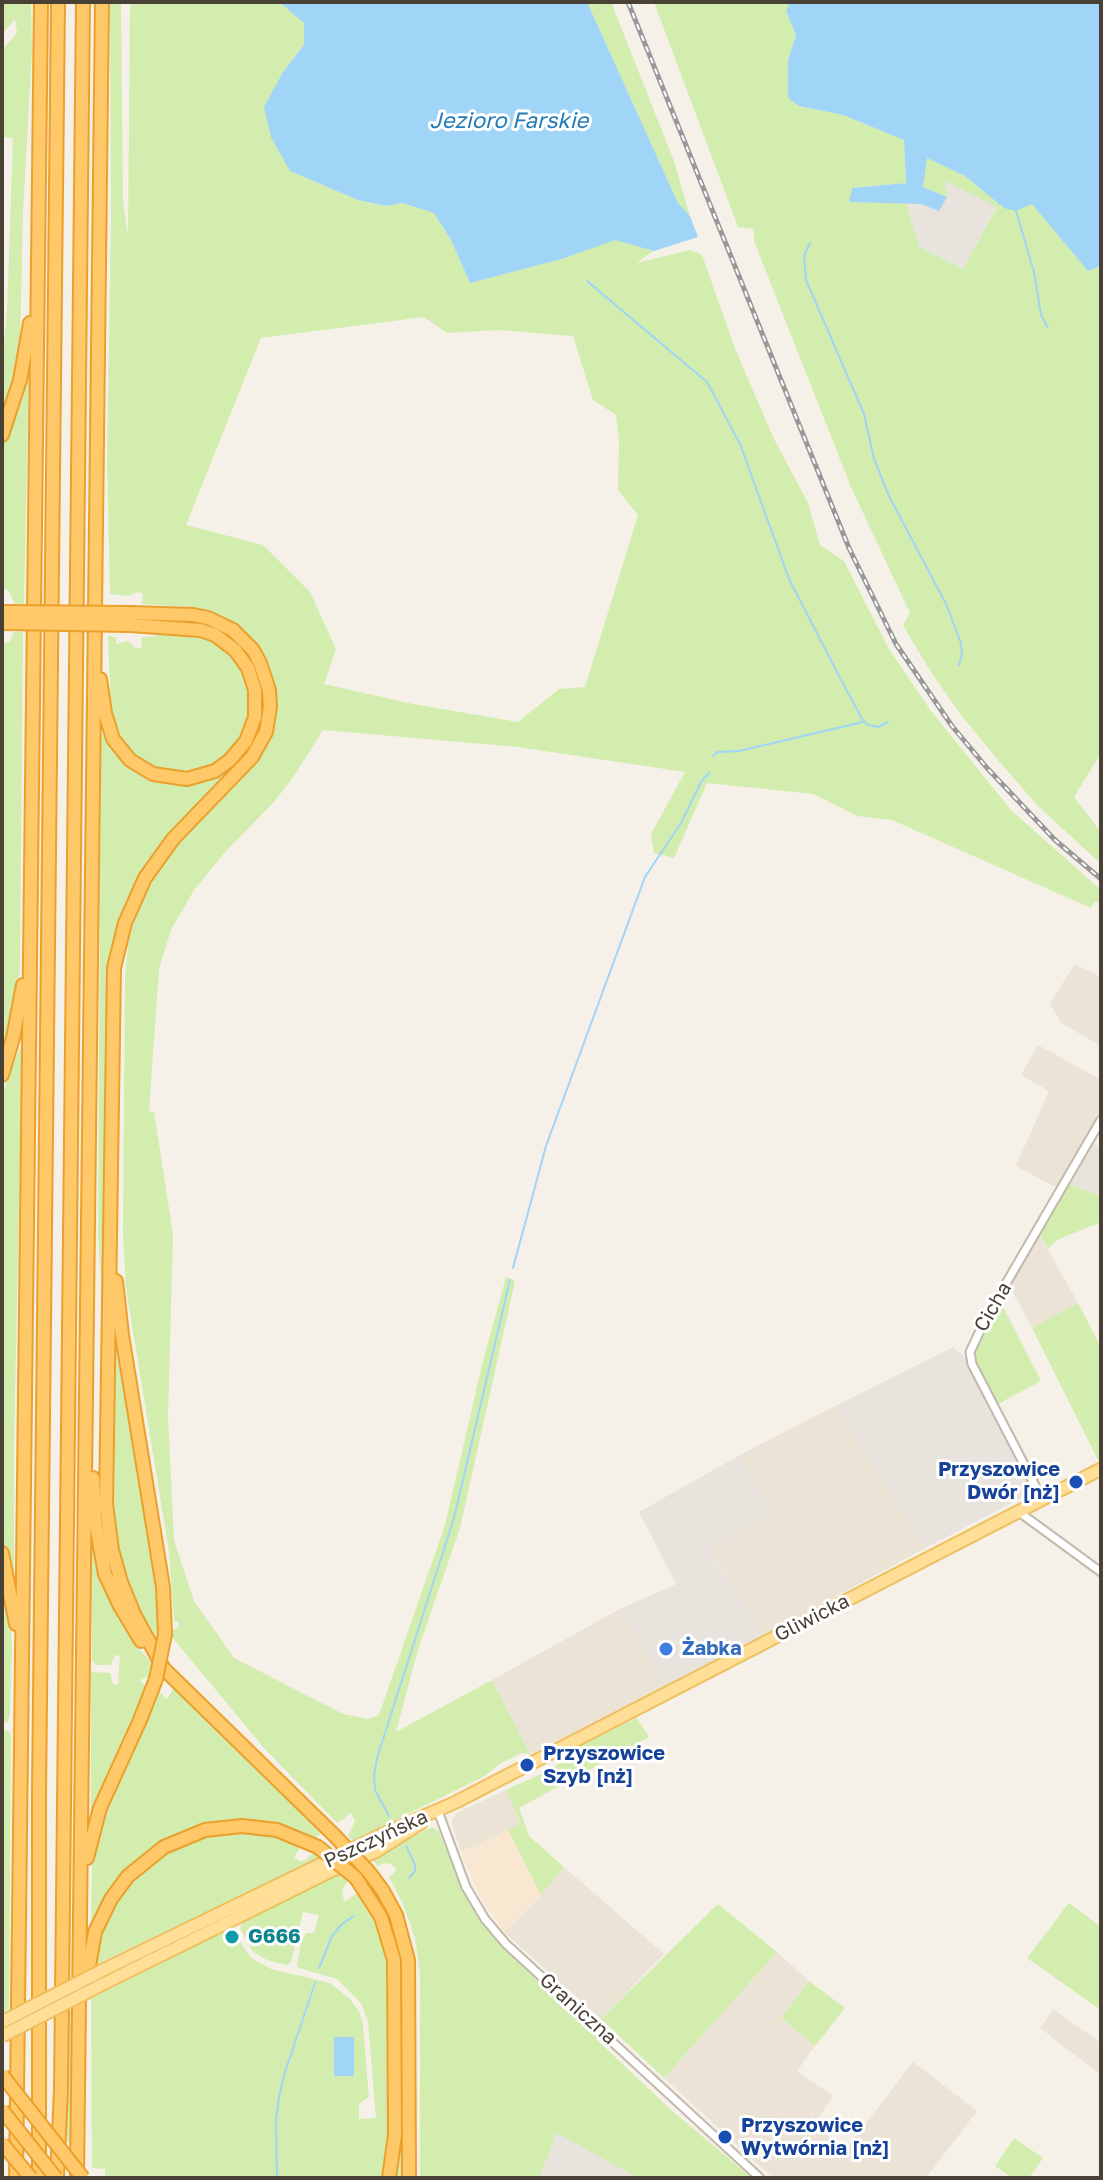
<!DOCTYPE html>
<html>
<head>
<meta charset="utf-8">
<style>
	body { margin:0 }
	#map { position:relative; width:1103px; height:2180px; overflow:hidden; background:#f5f1e8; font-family:"Golos Text",sans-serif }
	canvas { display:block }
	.frame { position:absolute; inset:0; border:4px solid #4a4136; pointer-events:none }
</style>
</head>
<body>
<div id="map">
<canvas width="1103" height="2180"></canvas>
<div class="frame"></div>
</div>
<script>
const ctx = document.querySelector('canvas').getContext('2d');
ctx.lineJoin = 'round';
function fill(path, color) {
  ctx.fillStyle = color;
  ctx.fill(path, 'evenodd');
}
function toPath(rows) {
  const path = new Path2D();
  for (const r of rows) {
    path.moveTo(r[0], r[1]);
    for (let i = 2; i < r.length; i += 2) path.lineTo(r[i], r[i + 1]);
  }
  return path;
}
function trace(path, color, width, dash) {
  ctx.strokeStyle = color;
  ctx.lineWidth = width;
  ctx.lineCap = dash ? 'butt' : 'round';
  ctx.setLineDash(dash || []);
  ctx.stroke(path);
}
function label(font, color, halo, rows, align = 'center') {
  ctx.font = font + ' "Golos Text",sans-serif';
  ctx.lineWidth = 6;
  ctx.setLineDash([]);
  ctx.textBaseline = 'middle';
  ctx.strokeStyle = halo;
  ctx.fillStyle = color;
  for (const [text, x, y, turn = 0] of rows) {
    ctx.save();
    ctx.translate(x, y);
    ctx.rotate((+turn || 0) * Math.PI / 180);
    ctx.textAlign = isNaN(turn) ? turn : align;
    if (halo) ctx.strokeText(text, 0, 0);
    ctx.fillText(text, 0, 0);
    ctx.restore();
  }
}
fill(toPath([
	[1075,964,1101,977,1101,1046,1061,1023,1050,1003],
	[1038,1045,1101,1080,1101,1110,1057,1188,1016,1166,1049,1091,1021,1075],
	[1038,1232,1078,1303,1032,1328,1009,1284],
	[835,1406,926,1548,763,1635,709,1549,772,1515,740,1455],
	[620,1609,667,1687,530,1754,492,1680],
	[506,1790,521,1824,461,1852,452,1823,453,1817,458,1812],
	[564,1867,664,1954,601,2019,504,1932,541,1895],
	[777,1952,809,1981,781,2018,815,2046,797,2071,833,2096,814,2124,840,2145,846,2149,913,2062,977,2111,926,2178,773,2178,664,2078],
	[1053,2009,1101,2043,1101,2075,1040,2028]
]), '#eae3d6');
fill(toPath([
	[508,1830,541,1895,504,1932,480,1897,461,1852]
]), '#f9e7d2');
fill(toPath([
	[945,180,997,206,963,269,919,247,906,203,921,204],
	[1093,1143,1101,1147,1101,1196,1069,1184],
	[953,1347,964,1356,1032,1492,926,1548,835,1406],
	[740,1455,772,1515,709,1550,763,1635,667,1687,620,1609,676,1584,639,1512],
	[557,2132,638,2178,539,2178]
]), '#e8e3dd');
fill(toPath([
	[6,2,31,2,32,52,23,213,20,346,9,400,2,422,2,361,7,313,13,138,2,137,2,50,17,33,15,19,2,34,2,6],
	[110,2,121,2,123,202,128,236,130,2,279,2,304,23,304,45,283,72,290,171,358,200,386,206,402,203,434,213,451,240,470,283,562,259,615,239,654,251,636,263,690,250,702,255,736,351,773,437,808,503,820,545,844,561,889,649,931,711,1011,810,1101,890,1101,905,1095,901,1091,908,892,820,857,816,813,794,707,783,674,858,654,853,651,834,685,772,518,747,323,730,294,776,273,803,226,851,194,890,171,930,159,969,149,1111,154,1112,173,1234,168,1415,174,1540,194,1601,234,1658,343,1714,369,1719,379,1715,445,1525,484,1357,506,1277,515,1281,460,1528,417,1653,396,1732,492,1680,530,1754,522,1753,499,1764,485,1776,353,1841,348,1836,355,1821,351,1813,337,1823,264,1748,171,1636,172,1631,178,1627,179,1622,174,1621,169,1552,126,1288,123,1232,125,975,129,940,140,902,164,860,250,768,270,737,276,704,272,678,260,650,243,630,219,614,191,607,142,604,143,593,137,592,128,596,110,594,107,457,111,220],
	[424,317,447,333,498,330,573,336,593,400,616,415,619,440,618,490,638,515,585,687,559,689,518,722,413,704,324,684,336,649,310,592,263,545,186,525,261,338],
	[587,2,611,2,674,161,690,216,678,203],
	[654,2,790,2,786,12,796,35,788,60,799,106,843,115,904,140,906,183,852,188,850,202,906,203,919,247,963,269,997,207,945,181,947,197,923,187,926,157,965,176,1005,208,1032,203,1088,271,1101,266,1101,753,1074,797,1101,832,1101,864,1037,805,998,760,961,715,929,669,903,625,910,613,851,487,754,241,754,229,738,227],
	[29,374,24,604,15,604,9,591,2,588,2,448],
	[165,630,191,632,219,645,235,659,243,672,249,692,249,716,241,736,230,751,213,764,194,772,176,773,156,769,140,760,126,747,117,735,111,716,108,635,116,638,116,644,128,641,136,648,142,648,141,638,162,635],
	[14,632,23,632,20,961,18,996,2,1062,2,645,10,641],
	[101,733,125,764,140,775,158,782,178,785,200,782,216,777,232,767,234,770,158,850,134,888,113,955,102,1298,98,1235],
	[22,1049,14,1451,14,1574,2,1544,2,1094,19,1050],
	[1069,1184,1101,1196,1101,1222,1059,1239,1048,1248,1038,1232],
	[1000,1301,1041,1381,998,1404,971,1358,976,1341],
	[1078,1303,1101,1348,1101,1458,1098,1460,1032,1328],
	[115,1314,159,1591,157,1643,126,1582,113,1524],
	[94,1544,106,1587,118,1617,138,1648,154,1664,151,1675,140,1680,148,1689,91,1818,91,1672,110,1673,113,1684,118,1685,120,1656,115,1655,111,1665,96,1665,92,1660,92,1545],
	[2,1569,10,1610,12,1646,10,1714,8,1722,2,1723],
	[174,1688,322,1833,314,1839,275,1825,180,1834,151,1850,130,1868,91,1927,92,1864,97,1837,110,1798,157,1690,167,1699],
	[637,1718,649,1737,519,1808,529,1836,564,1867,541,1895,508,1830,521,1824,506,1790,550,1770,568,1757,573,1749],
	[2,1729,9,1731,11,1736,9,2009,2,2013],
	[432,1827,439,1832,463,1891,482,1922,541,1985,599,2031,596,2039,671,2110,752,2178,638,2178,557,2133,539,2178,420,2178,420,1973,415,1938,403,1904,389,1877,397,1870,391,1864,383,1863,378,1866,371,1858],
	[235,1831,265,1834,301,1846,294,1858,300,1861,306,1860,314,1852,321,1857,93,1966,109,1913,126,1886,148,1865,191,1840],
	[341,1872,349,1880,342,1889,344,1902,359,1892,374,1917,386,1948,390,1987,391,2115,388,2159,383,2178,105,2178,105,2169,92,2168,91,1999,231,1928,251,1958,271,1969,330,1983,350,1999,359,2011,363,2025,369,2097,359,2104,359,2119,376,2118,368,2021,361,2003,337,1979,299,1968,297,1964,302,1939,306,1933,314,1933,319,1915,303,1912,291,1962,287,1965,267,1960,253,1952,240,1928,245,1919],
	[368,1880,388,1913,400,1952,404,2005,402,2178,392,2178,399,1994,365,1883],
	[1069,1903,1101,1927,1101,2010,1027,1958],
	[718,1904,777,1952,664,2078,601,2019],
	[809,1981,845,2008,815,2046,781,2018],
	[75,2007,72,2148,65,2138,67,2011],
	[1014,2138,1043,2158,1029,2178,1012,2178,995,2166]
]), '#d2edae');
fill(toPath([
	[279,2,587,2,678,203,690,216,698,237,654,251,615,240,562,259,470,283,451,240,434,213,402,203,386,206,358,200,290,171,271,137,264,107,283,72,304,45,304,23],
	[790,2,1101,2,1101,266,1088,271,1032,204,1016,211,1004,208,965,176,927,158,923,187,947,197,939,211,921,204,849,202,852,188,906,183,904,140,843,115,799,106,788,98,788,60,796,35,786,11],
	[334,2037,354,2037,354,2076,334,2076]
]), '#a0d5f7');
trace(toPath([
	[1016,211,1034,272,1041,315,1048,328],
	[810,243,804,256,806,280,864,414,874,459,889,496,946,604,961,643,962,654,959,665],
	[587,281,707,382,740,444,789,579,837,672,862,719,868,725,878,727,888,722],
	[713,756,718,752,739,751,863,722],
	[513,1268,546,1146,645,877,681,823,701,782,709,773],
	[389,1816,375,1790,374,1776,377,1758,454,1518,510,1280],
	[406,1846,415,1865,415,1871,409,1878],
	[319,1968,332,1936,342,1924,354,1916],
	[277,2178,276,2121,279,2097,284,2075,315,1983]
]), '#a0d5f7', 2);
const street = toPath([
	[1042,1499,972,1364,970,1352,986,1318,1101,1120],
	[1019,1512,1101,1572],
	[438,1811,466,1887,485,1919,506,1944,760,2178]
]);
const primary = toPath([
	[105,1969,383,1834,456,1802,1101,1469],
	[105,1983,333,1870,375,1852,421,1823]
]);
const highway = toPath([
	[2,435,20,380,30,323],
	[131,613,193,615,208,618,233,630,253,650,260,663,269,690,270,707,266,732,252,757,173,839,145,878,125,923,114,968,106,1504,112,1550,121,1582,134,1614,164,1669],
	[100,679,105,713,113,739,130,760,153,774,187,779,215,771,230,760,246,741,255,717,255,690,248,668,235,650,215,635,200,630,130,625],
	[2,1075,13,1038,23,985],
	[116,1281,122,1335,163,1587,165,1634],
	[93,1478,95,1519,105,1574,120,1606,141,1641],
	[2,1553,16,1624],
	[160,1665,335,1836],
	[87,1858,100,1808,140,1720,156,1679],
	[369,1872,383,1891,396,1915,408,1960,409,2178],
	[356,1878,381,1917,394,1960,395,2135,389,2178],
	[87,1977,95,1932,111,1899,128,1876,164,1847,205,1830,242,1826,277,1830,318,1847],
	[77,2175,102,2],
	[16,2178,41,2],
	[39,2178,39,1793,58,2],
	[57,2178,61,2090,83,2]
]);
trace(street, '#c2b9aa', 11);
trace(primary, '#eebf5d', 15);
trace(highway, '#eba02c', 16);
trace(street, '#fff', 7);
trace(primary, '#ffdf97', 11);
trace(highway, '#ffc969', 12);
const rail = toPath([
	[628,2,849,548,896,644,952,726,987,768,1055,840,1101,879]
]);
trace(rail, '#989898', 5);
trace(rail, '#fff', 2, [6]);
const primaryBridge = toPath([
	[2,2022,105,1969],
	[2,2036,105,1983]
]);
const highwayBridge = toPath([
	[4,612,131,613],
	[3,623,130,625],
	[156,1679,165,1634],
	[335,1836,369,1872],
	[318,1847,356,1878],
	[2,2075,83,2178],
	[2,2110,56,2178],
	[2,2143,31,2178]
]);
trace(primaryBridge, '#eebf5d', 15, []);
trace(highwayBridge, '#eba02c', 16, []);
trace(primaryBridge, '#ffdf97', 11);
trace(highwayBridge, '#ffc969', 12);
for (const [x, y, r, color] of [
	[1076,1482,8,"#1a4fb4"],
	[666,1649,8,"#3f7fe0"],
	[527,1765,8,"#1a4fb4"],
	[232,1937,8,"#0f9aa8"],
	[725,2137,8,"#1a4fb4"]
]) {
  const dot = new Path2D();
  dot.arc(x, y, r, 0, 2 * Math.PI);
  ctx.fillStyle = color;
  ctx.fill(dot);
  trace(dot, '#fff', 3);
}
label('20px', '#4a4136', '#fff', [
	["Cicha",993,1307,-60],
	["Gliwicka",812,1618,-27],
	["Pszczyńska",376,1839,-25],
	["Graniczna",578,2009,42]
]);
label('bold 20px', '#164399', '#fff', [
	["Przyszowice",1060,1470,"right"],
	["Dwór [nż]",1060,1493,"right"],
	["Przyszowice",543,1754],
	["Szyb [nż]",543,1777],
	["Przyszowice",741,2126],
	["Wytwórnia [nż]",741,2149]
], 'left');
label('bold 20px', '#366cbe', '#fff', [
	["Żabka",682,1649]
], 'left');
label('bold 20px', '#0d838f', '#fff', [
	["G666",248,1937]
], 'left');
label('italic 22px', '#247cb7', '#fff', [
	["Jezioro Farskie",509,121]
]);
</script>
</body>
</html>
